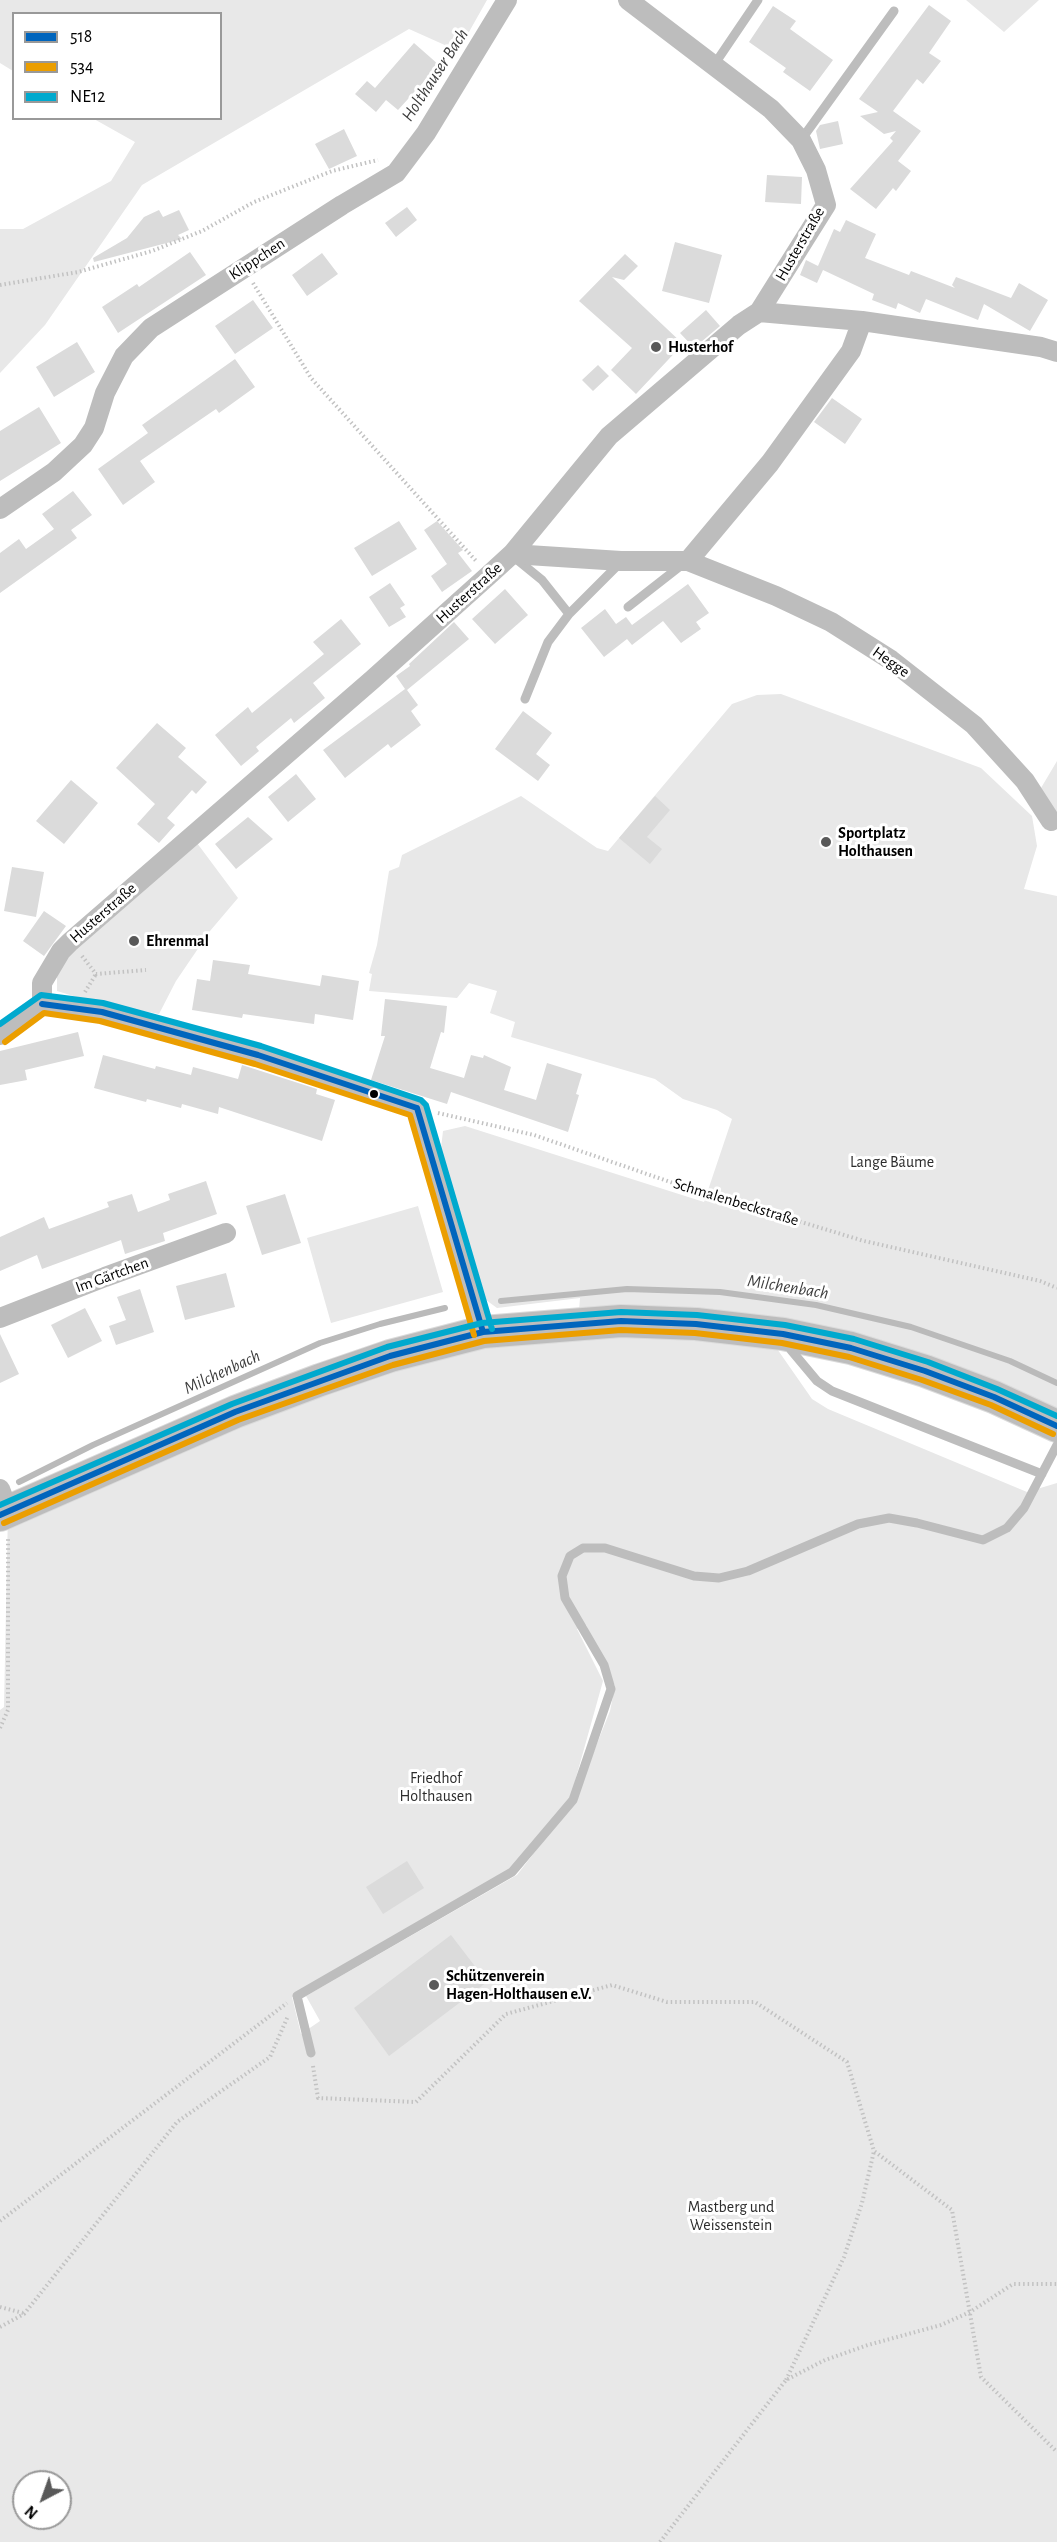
<!DOCTYPE html>
<html>
<head>
<meta charset="utf-8">
<style>
	body { margin:0 }
	#map { position:relative; width:1057px; height:2542px; overflow:hidden; background:#fff; font-family:"Alegreya Sans",sans-serif }
	canvas { display:block }
	.legend { position:absolute; left:12px; top:12px; width:210px; height:108px; box-sizing:border-box; background:#fff; border:2px solid #999; margin:0; padding:8px 10px; list-style:none; font-size:18px; color:#000 }
	.legend li { display:flex; align-items:center; gap:12px; height:30px }
	.legend b { width:30px; border:2px solid #999 }
	.north { position:absolute; left:12px; top:2470px; width:60px; height:60px; box-sizing:border-box; background:#fff; border:2px solid #999; border-radius:50%; rotate:221deg; font-size:16px; font-weight:700; line-height:24px; text-align:center; color:#000 }
	.north::after { content:''; display:block; margin:auto; width:21px; height:27px; background:#595959; clip-path:polygon(50% 0,100% 100%,50% 72%,0 100%) }
</style>
</head>
<body>
<div id="map">
<canvas width="1057" height="2542"></canvas>
<ul class="legend">
<li><b style="height:8px;background:#0065bd"></b>518</li>
<li><b style="height:8px;background:#eb9e00"></b>534</li>
<li><b style="height:8px;background:#00a9ce"></b>NE12</li>
</ul>
<div class="north">N</div>
</div>
<script>
const ctx = document.querySelector('canvas').getContext('2d');
ctx.lineJoin = 'round';
function fill(path, color) {
  ctx.fillStyle = color;
  ctx.fill(path, 'evenodd');
}
function toPath(rows) {
  const path = new Path2D();
  for (const r of rows) {
    path.moveTo(r[0], r[1]);
    for (let i = 2; i < r.length; i += 2) path.lineTo(r[i], r[i + 1]);
  }
  return path;
}
function trace(path, color, width, dash) {
  ctx.strokeStyle = color;
  ctx.lineWidth = width;
  ctx.lineCap = dash ? 'butt' : 'round';
  ctx.setLineDash(dash || []);
  ctx.stroke(path);
}
function label(font, color, halo, rows, align = 'center') {
  ctx.font = font + ' "Alegreya Sans",sans-serif';
  ctx.lineWidth = 6;
  ctx.setLineDash([]);
  ctx.textBaseline = 'middle';
  ctx.strokeStyle = halo;
  ctx.fillStyle = color;
  for (const [text, x, y, turn = 0] of rows) {
    ctx.save();
    ctx.translate(x, y);
    ctx.rotate((+turn || 0) * Math.PI / 180);
    ctx.textAlign = isNaN(turn) ? turn : align;
    if (halo) ctx.strokeText(text, 0, 0);
    ctx.fillText(text, 0, 0);
    ctx.restore();
  }
}
fill(toPath([
	[0,0,487,0,465,39,447,46,409,29,142,185,45,325,0,373,0,229,23,229,111,181,135,142,94,119,220,118,220,14,14,14,13,71,0,63],
	[966,0,1039,0,1004,32],
	[781,694,981,768,1032,816,1037,846,1024,889,1057,896,1057,1421,766,1333,812,1399,828,1409,1027,1492,1057,1483,1057,2542,0,2542,0,1710,4,1707,8,1511,235,1412,578,1324,580,1298,497,1308,486,1300,441,1148,443,1131,465,1126,704,1202,732,1119,717,1110,683,1099,655,1079,511,1037,515,1022,490,1013,497,991,469,983,457,998,369,991,372,974,369,973,377,945,389,871,399,867,402,855,521,796,597,848,608,851,732,704,757,695],
	[586,1625,615,1686,610,1711,574,1801,517,1875,306,1996,320,2021,301,2034,292,1997,510,1869,570,1799,603,1681,577,1629],
	[24,2482,60,2482,60,2518,24,2518],
	[1057,761,1057,815,1041,788],
	[197,843,238,898,210,931,176,981,159,1014,90,1001,57,991,57,969,84,937],
	[418,1206,443,1292,331,1323,307,1238]
]), '#e8e8e8');
trace(toPath([
	[501,1301,627,1289,720,1292,816,1305,911,1327,1010,1361,1057,1383],
	[19,1482,93,1445,320,1343,380,1324,445,1308]
]), '#bababa', 6);
fill(toPath([
	[929,5,951,21,929,53,941,61,923,84,917,79,893,111,921,131,898,161,911,171,896,191,893,188,876,209,850,189,893,141,890,138,896,131,884,134,860,116,878,112,859,99],
	[773,6,796,21,790,29,833,60,810,91,783,72,786,68,749,42],
	[414,43,439,65,398,110,386,100,376,112,355,94,367,81,375,88],
	[838,121,843,144,820,149,816,131,820,125],
	[344,129,357,156,329,169,315,144],
	[767,175,802,177,801,204,765,202],
	[407,207,417,220,396,237,385,223],
	[159,210,163,217,179,210,189,230,178,235,182,239,94,262,93,258,127,238,144,217],
	[846,220,876,234,865,258,909,275,911,271,955,288,952,285,956,277,1011,298,1019,283,1048,300,1030,331,984,304,978,320,926,299,920,313,898,303,896,309,872,300,874,294,823,270,817,283,800,275,806,260,818,266,834,229,840,232],
	[675,242,722,255,709,303,662,291],
	[190,252,206,275,118,333,102,307,137,284,139,287],
	[322,253,338,274,307,296,292,275],
	[625,254,638,266,624,280,612,277,683,344,636,394,611,370,632,348,579,301],
	[253,300,273,328,235,354,215,326],
	[706,310,720,326,694,348,680,333],
	[77,342,95,372,54,397,36,367],
	[235,359,255,387,219,413,216,409,140,461,155,482,123,505,98,469,148,433,142,425],
	[598,365,609,376,593,391,582,380],
	[832,398,862,419,845,444,814,422],
	[39,407,61,443,0,481,0,431],
	[73,491,92,515,71,530,77,538,0,593,0,553,19,539,26,549,54,529,42,514],
	[399,521,417,549,372,576,354,548],
	[437,521,463,550,458,553,472,571,442,592,431,576,447,564,424,530],
	[390,583,405,605,400,608,406,617,389,627,369,597],
	[688,584,709,613,696,622,701,629,681,643,663,621,632,645,627,639,604,657,581,628,605,609,616,624,626,617,632,625],
	[505,589,528,615,495,644,472,619],
	[341,619,361,644,313,683,325,698,294,723,291,718,256,747,259,751,241,766,215,735,248,707,252,713,324,654,313,642],
	[454,622,469,639,407,690,418,705,411,711,421,725,391,748,388,744,345,778,323,750,405,689,396,676,410,666,409,664],
	[523,711,552,733,536,754,550,765,538,781,495,749],
	[157,723,186,748,178,757,207,782,196,794,192,790,167,818,175,825,159,843,137,824,155,804,116,768],
	[296,774,316,799,288,822,268,797],
	[71,780,98,803,64,844,36,821],
	[655,796,670,810,647,837,662,849,650,864,619,838],
	[248,817,273,839,236,869,215,844],
	[12,867,44,872,36,917,4,911],
	[44,911,66,926,44,956,23,941],
	[213,960,250,965,248,974,320,986,322,975,359,981,353,1020,315,1014,314,1024,243,1014,242,1018,192,1010,197,979,210,981],
	[385,999,447,1006,444,1033,441,1032,430,1068,464,1078,471,1055,483,1058,484,1055,511,1067,504,1090,536,1100,547,1063,582,1074,576,1094,579,1095,568,1132,451,1092,447,1104,371,1080,385,1036,381,1036],
	[78,1032,84,1056,25,1070,27,1080,0,1085,0,1051],
	[103,1055,155,1069,156,1066,191,1075,193,1067,238,1079,242,1065,317,1089,316,1094,335,1100,322,1141,219,1107,218,1114,182,1104,181,1108,147,1099,146,1102,94,1088],
	[206,1181,217,1214,163,1233,165,1241,125,1254,121,1240,42,1269,37,1255,0,1271,0,1237,44,1217,49,1229,109,1207,107,1202,132,1194,138,1212,170,1200,168,1194],
	[285,1194,301,1243,262,1255,246,1206],
	[226,1273,235,1307,185,1320,176,1286],
	[140,1289,154,1332,116,1345,109,1326,126,1320,117,1297],
	[85,1308,102,1341,68,1358,51,1325],
	[0,1334,19,1374,0,1383],
	[407,1861,424,1888,383,1914,366,1887],
	[451,1935,487,1982,389,2056,354,2008]
]), '#dbdbdb');
const primary = toPath([
	[0,1515,235,1412,320,1380,390,1356,483,1332,621,1321,696,1324,783,1334,851,1348,925,1371,994,1397,1057,1426]
]);
trace(primary, '#dbdbdb', 34);
trace(toPath([
	[253,283,311,378,477,562],
	[0,285,78,272,152,251,202,231,254,202,332,171,378,160],
	[82,956,96,974,146,970],
	[85,992,96,974],
	[438,1113,534,1135,676,1184,864,1241,1040,1281,1057,1288],
	[0,1728,8,1710,8,1538],
	[313,2066,318,2098,416,2102,506,2014,612,1985,667,2002,755,2002,847,2062,874,2151,952,2210,981,2377,1057,2452],
	[0,2221,287,2003],
	[0,2307,23,2313],
	[0,2327,24,2314,177,2122,270,2057,288,2016],
	[786,2380,844,2257,862,2203,874,2151],
	[660,2542,786,2380,825,2360,868,2345,941,2325,970,2312,1013,2284,1057,2284]
]), '#c2c2c2', 4, [1.5, 3]);
trace(toPath([
	[714,65,758,0],
	[801,140,894,11],
	[515,558,542,580,569,614,548,642,525,699],
	[628,607,683,564],
	[569,614,620,563],
	[792,1342,791,1350,817,1381,832,1391,1042,1474],
	[311,2053,297,1996,512,1872,573,1800,611,1689,604,1665,565,1598,562,1576,570,1556,583,1548,605,1548,694,1576,719,1578,748,1571,858,1524,889,1518,917,1523,983,1540,1007,1528,1024,1508,1057,1445]
]), '#bdbdbd', 9);
trace(toPath([
	[759,312,862,321,1041,347,1057,352],
	[0,509,54,472,83,445,94,428,105,393,124,356,151,328,342,205,396,173,426,133,507,0],
	[512,554,621,561,688,561,770,463,851,351,862,321],
	[688,561,776,596,831,622,891,660,974,725,1025,781,1051,821],
	[42,1004,42,983,61,951,70,942,372,680,489,575,512,554,609,436,739,325,759,312,826,205,816,170,801,140,771,109,628,0],
	[42,1004,102,1012,258,1055,417,1108,483,1332],
	[0,1035,42,1004],
	[0,1318,105,1277,226,1233],
	[0,1489,8,1511]
]), '#bdbdbd', 20);
trace(primary, '#bdbdbd', 32);
trace(toPath([
	[42,1004,102,1012,258,1055,417,1108],
	[417,1108,483,1332],
	[0,1515,235,1412,390,1356,483,1332,621,1321,696,1324,783,1334,851,1348,925,1371,994,1397,1057,1426]
]), '#0065bd', 6);
trace(toPath([
	[5,1042,44,1013,100,1021,255,1064,410,1115,474,1335],
	[4,1523,238,1420,393,1365,484,1341,621,1330,695,1333,782,1343,849,1357,922,1380,991,1405,1053,1434]
]), '#eb9e00', 6);
trace(toPath([
	[0,1024,41,995,103,1003,261,1046,421,1100,426,1105,492,1329],
	[0,1505,232,1404,387,1347,482,1323,621,1312,697,1315,785,1325,854,1339,928,1362,997,1389,1057,1416]
]), '#00a9ce', 6);
for (const [x, y, r, color] of [
	[656,347,6,"#595959"],
	[826,842,6,"#595959"],
	[134,941,6,"#595959"],
	[374,1094,5,"#000"],
	[434,1985,6,"#595959"]
]) {
  const dot = new Path2D();
  dot.arc(x, y, r, 0, 2 * Math.PI);
  ctx.fillStyle = color;
  ctx.fill(dot);
  trace(dot, '#fff', 2);
}
label('16px', '#000', '#fff', [
	["Husterstraße",800,244,-60],
	["Klippchen",257,259,-33],
	["Husterstraße",469,593,-42],
	["Hegge",891,662,35],
	["Husterstraße",103,913,-41],
	["Schmalenbeckstraße",736,1202,17],
	["Im Gärtchen",112,1275,-20]
]);
label('bold 16px', '#000', '#fff', [
	["Husterhof",668,347],
	["Sportplatz",838,833],
	["Holthausen",838,851],
	["Ehrenmal",146,941],
	["Schützenverein",446,1976],
	["Hagen-Holthausen e.V.",446,1994]
], 'left');
label('16px', '#2c2c2c', '#fff', [
	["Lange Bäume",892,1162],
	["Friedhof",436,1778],
	["Holthausen",436,1796],
	["Mastberg und",731,2207],
	["Weissenstein",731,2225]
]);
label('italic 18px', '#3d3d3d', '#fff', [
	["Holthauser Bach",435,75,-57],
	["Milchenbach",788,1287,9],
	["Milchenbach",222,1372,-25]
]);
</script>
</body>
</html>
